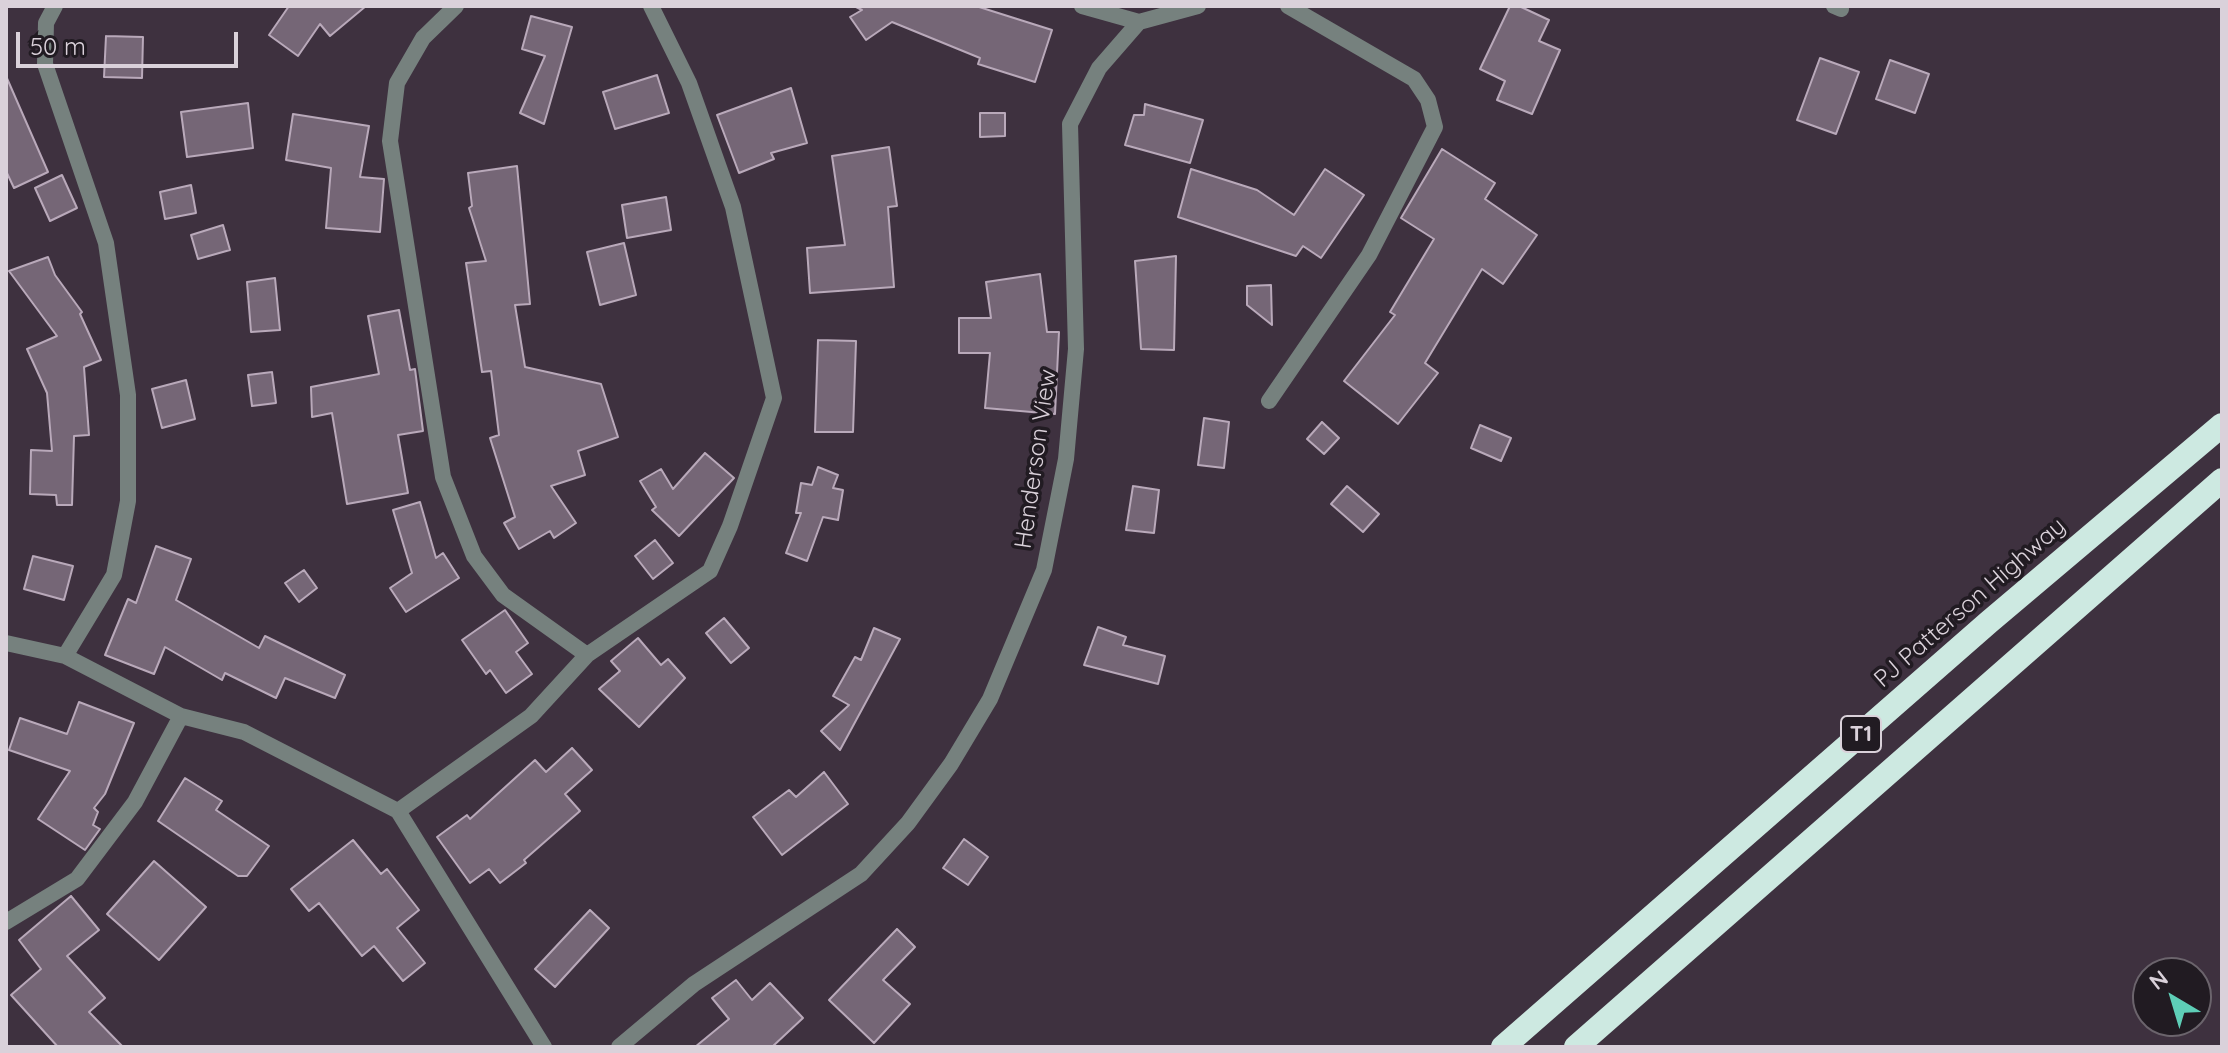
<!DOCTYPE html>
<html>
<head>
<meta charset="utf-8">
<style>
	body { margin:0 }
	#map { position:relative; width:2228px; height:1053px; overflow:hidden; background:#3e313f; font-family:Quicksand,sans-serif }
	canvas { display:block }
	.frame { position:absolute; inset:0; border:8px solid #dad1da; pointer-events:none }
	.north { position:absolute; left:2132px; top:957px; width:80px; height:80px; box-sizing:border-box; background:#211b22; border:2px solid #6b646c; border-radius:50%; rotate:322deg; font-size:22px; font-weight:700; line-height:32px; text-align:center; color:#dad1da }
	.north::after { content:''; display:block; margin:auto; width:28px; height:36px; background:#5eceb7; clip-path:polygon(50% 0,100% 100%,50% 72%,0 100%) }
	.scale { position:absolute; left:16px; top:32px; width:222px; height:36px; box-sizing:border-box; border:4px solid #dad1da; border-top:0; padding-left:10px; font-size:24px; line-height:28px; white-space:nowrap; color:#dad1da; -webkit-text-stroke:6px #211b22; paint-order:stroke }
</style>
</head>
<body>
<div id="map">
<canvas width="2228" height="1053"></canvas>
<div class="frame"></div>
<div class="north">N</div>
<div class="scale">50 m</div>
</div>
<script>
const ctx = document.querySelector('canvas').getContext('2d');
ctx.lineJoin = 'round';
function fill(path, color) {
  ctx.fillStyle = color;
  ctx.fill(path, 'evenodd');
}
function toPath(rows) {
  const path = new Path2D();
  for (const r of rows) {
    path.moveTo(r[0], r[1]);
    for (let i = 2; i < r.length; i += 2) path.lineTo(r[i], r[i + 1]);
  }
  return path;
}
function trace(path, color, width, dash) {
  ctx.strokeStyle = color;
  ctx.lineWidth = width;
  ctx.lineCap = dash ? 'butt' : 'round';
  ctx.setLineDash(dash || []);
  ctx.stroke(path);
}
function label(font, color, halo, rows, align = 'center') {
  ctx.font = font + ' Quicksand,sans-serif';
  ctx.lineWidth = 7;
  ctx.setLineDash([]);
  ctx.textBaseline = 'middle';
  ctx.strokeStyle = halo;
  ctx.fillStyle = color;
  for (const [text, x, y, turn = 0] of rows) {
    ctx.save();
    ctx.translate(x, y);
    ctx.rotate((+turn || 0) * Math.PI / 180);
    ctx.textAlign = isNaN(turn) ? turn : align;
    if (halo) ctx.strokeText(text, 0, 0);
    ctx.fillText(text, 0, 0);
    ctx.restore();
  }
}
const building = toPath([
	[289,6,366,6,330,36,320,24,298,56,269,35,289,6],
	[854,6,976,6,1052,30,1035,82,978,64,980,58,892,22,866,40,850,17,862,10,854,6],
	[1510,6,1519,6,1549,20,1539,41,1560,50,1532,114,1497,100,1505,81,1480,69,1510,6],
	[531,16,572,27,544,124,520,113,545,56,522,49,531,16],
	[106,36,143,37,142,78,104,77,106,36],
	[1820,58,1859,72,1836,134,1797,120,1820,58],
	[1890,60,1929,74,1915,113,1876,99,1890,60],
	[657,75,669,113,615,129,603,92,657,75],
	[6,76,48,172,14,188,6,171,6,76],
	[791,88,807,143,771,153,774,159,739,173,717,115,791,88],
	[248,103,253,148,187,157,181,112,248,103],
	[1145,104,1203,120,1190,163,1125,145,1134,115,1144,115,1145,104],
	[980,113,1005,113,1005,136,980,137,980,113],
	[293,114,369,126,360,177,384,179,380,232,326,228,331,168,286,160,293,114],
	[889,147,897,206,888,207,894,287,810,293,807,248,845,245,832,156,889,147],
	[1442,149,1495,183,1485,199,1537,235,1503,284,1482,269,1425,363,1438,373,1398,424,1344,381,1395,315,1390,312,1434,239,1401,218,1442,149],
	[517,166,530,304,515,305,525,367,601,384,618,437,578,451,585,475,551,486,576,523,554,538,550,531,519,549,504,523,515,517,490,438,499,435,491,371,482,372,466,263,486,261,469,208,472,206,468,173,517,166],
	[1191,169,1257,190,1294,215,1325,169,1364,195,1321,258,1303,246,1296,256,1178,217,1191,169],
	[62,175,77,208,50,221,35,188,62,175],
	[191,185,196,213,165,219,160,192,191,185],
	[666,197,671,230,627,238,622,205,666,197],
	[223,225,230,250,198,259,191,235,223,225],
	[624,243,636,295,600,305,587,252,624,243],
	[1176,256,1174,350,1141,349,1135,261,1176,256],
	[48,257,55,275,82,312,80,314,101,360,84,367,89,435,74,436,72,505,57,505,56,495,30,494,31,450,52,451,47,393,27,349,57,336,9,271,48,257],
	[1040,274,1047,332,1059,332,1055,414,985,408,990,353,959,353,959,318,991,318,986,282,1040,274],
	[275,278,280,330,251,332,247,282,275,278],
	[1271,285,1272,325,1247,305,1247,286,1271,285],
	[399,310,410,370,415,369,423,431,398,435,408,493,347,504,332,413,312,417,311,387,379,374,368,316,399,310],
	[818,340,856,341,853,432,815,432,818,340],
	[272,372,276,403,252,406,248,375,272,372],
	[186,380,195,419,162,428,152,389,186,380],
	[1204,418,1229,422,1224,468,1198,465,1204,418],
	[1322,422,1339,438,1324,454,1307,439,1322,422],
	[1480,425,1511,438,1501,461,1471,448,1480,425],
	[705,453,734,478,679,536,652,510,656,507,640,481,661,469,673,489,705,453],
	[818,467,838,475,833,488,843,490,838,520,823,517,807,561,786,553,801,513,796,513,801,483,812,485,818,467],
	[1133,486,1159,490,1154,533,1126,530,1133,486],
	[1347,486,1379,514,1363,532,1331,504,1347,486],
	[420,502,436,558,443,553,459,578,406,612,390,588,412,573,393,510,420,502],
	[655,540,673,563,653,579,635,556,655,540],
	[156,546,191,559,176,600,259,648,265,636,345,675,335,698,285,678,276,698,225,673,222,680,165,647,154,674,105,655,128,599,136,603,156,546],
	[33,556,73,566,64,600,24,589,33,556],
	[304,570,317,588,299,602,285,583,304,570],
	[505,610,528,643,516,652,532,674,506,693,490,670,486,674,462,640,505,610],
	[724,618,749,648,731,663,706,633,724,618],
	[1098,627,1126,637,1123,645,1165,656,1158,684,1084,665,1098,627],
	[874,628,900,639,840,750,821,731,849,705,833,696,855,657,861,660,874,628],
	[638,638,661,665,668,659,685,678,639,727,599,689,620,671,611,661,638,638],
	[79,702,134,723,105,794,94,808,98,812,93,825,100,829,85,850,38,819,70,771,9,750,20,718,67,734,79,702],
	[572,748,592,770,565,794,580,811,524,860,526,863,500,883,489,869,470,883,437,837,467,815,470,819,535,760,546,772,572,748],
	[824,772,848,804,782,855,753,817,789,790,796,797,824,772],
	[185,778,222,801,216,810,269,846,247,876,238,876,158,821,185,778],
	[964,839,988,857,968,885,943,868,964,839],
	[353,840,381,874,387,869,419,910,397,928,425,963,403,981,374,946,362,956,319,903,309,911,291,889,353,840],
	[154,861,206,907,159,960,107,914,154,861],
	[71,896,99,930,67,956,105,998,89,1012,123,1047,58,1047,11,995,41,969,19,940,71,896],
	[590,910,609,928,555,987,535,969,590,910],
	[897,929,915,947,883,980,910,1004,874,1043,829,1000,897,929],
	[736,980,752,1000,770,983,803,1018,772,1047,695,1047,729,1019,712,998,736,980]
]);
fill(building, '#756676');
trace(building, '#b9a9ba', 2);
trace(toPath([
	[55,6,46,23,45,64,106,243,128,395,128,501,114,575,65,656],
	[456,6,423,38,397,83,390,141,443,477,474,556,503,595,587,655],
	[1082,6,1139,22],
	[1834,6,1841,9],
	[1269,401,1369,255,1435,127,1428,100,1414,79,1288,6],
	[6,643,65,656,181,716,244,732,398,811,544,1047],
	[398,811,531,716,587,655,710,571,730,526,774,398,733,207,689,83,651,6],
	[6,922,77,879,135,802,181,716],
	[619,1047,694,984,861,874,908,823,951,764,990,699,1044,570,1066,459,1076,349,1070,124,1099,68,1139,22,1198,6]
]), '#76817e', 16);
trace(toPath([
	[1503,1047,1989,622,2222,425],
	[1576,1047,2222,480]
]), '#cde9e1', 24);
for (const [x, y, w] of [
	[1861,734,40]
]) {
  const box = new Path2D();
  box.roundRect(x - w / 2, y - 18, w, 36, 6);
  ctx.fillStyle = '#211b22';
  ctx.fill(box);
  trace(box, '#dad1da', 2);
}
label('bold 22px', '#dad1da', null, [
	["T1",1861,734]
]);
label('24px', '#dad1da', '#211b22', [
	["Henderson View",1036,459,-82],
	["PJ Patterson Highway",1970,603,-41]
]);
</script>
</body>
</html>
